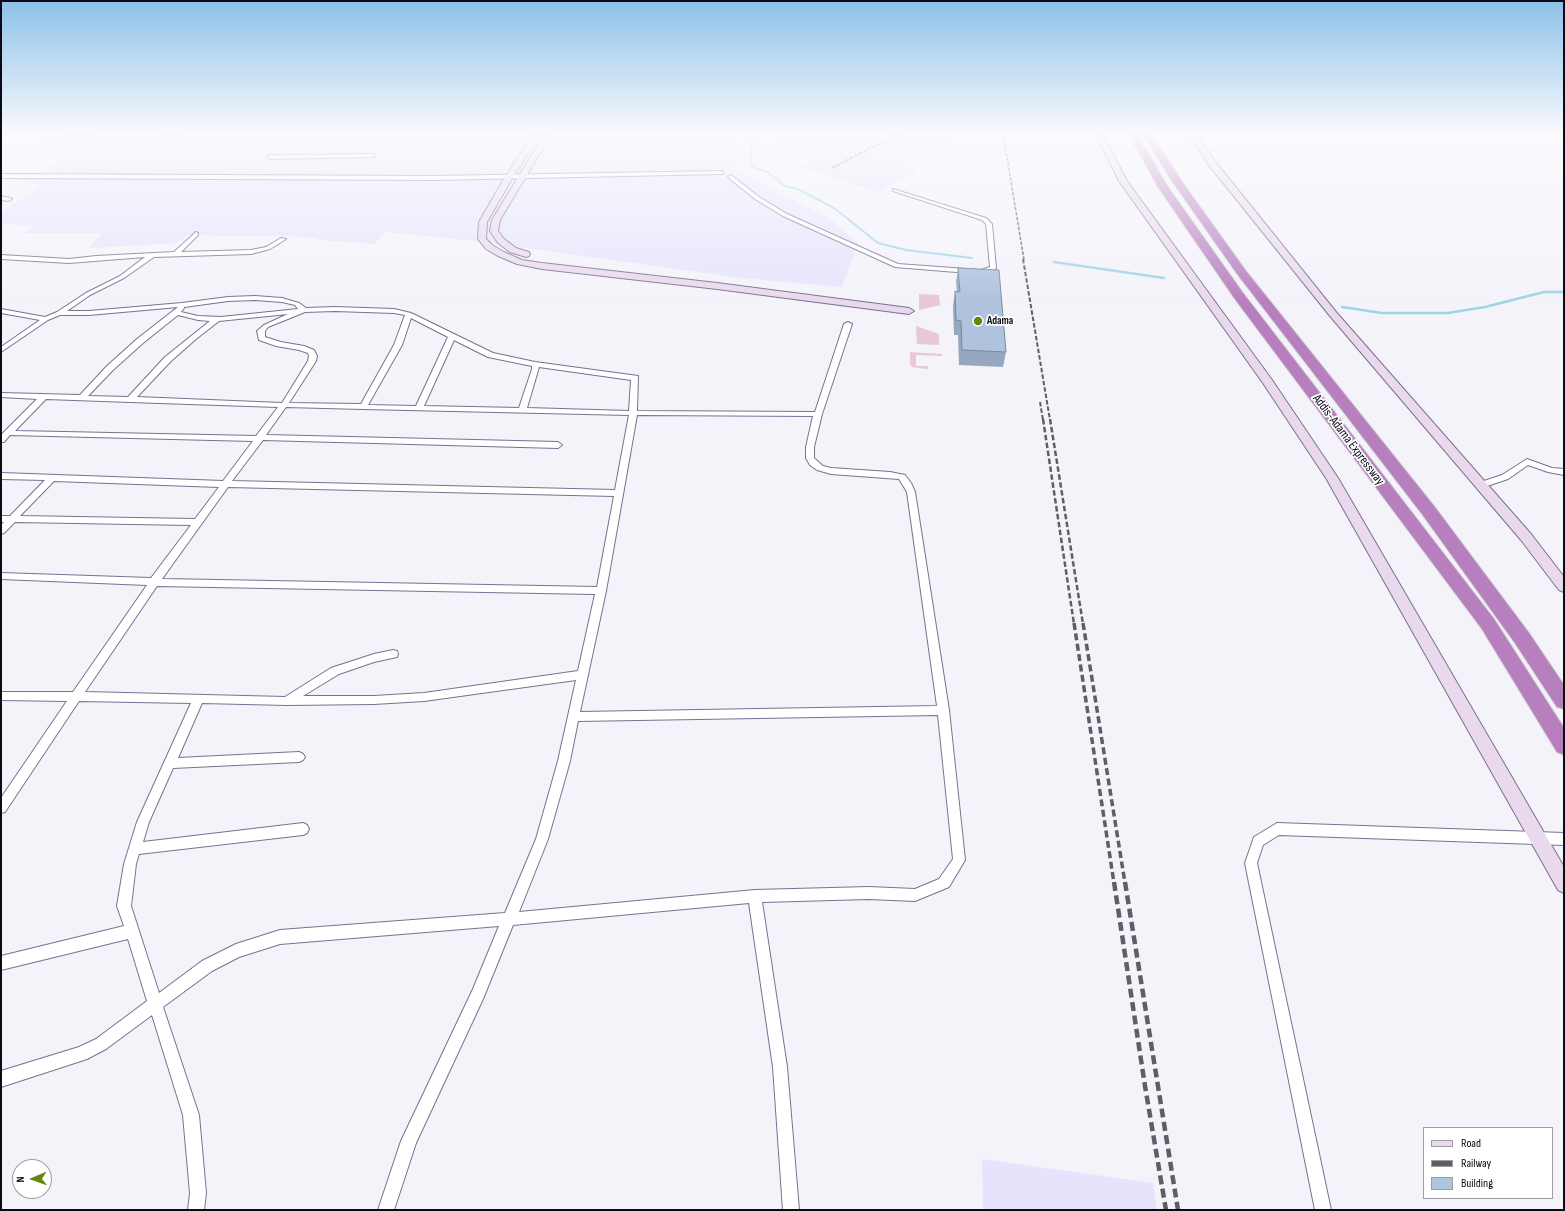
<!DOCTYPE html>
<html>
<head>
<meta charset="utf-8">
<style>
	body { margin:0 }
	#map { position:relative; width:1565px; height:1211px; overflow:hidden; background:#f4f3fa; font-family:"Sofia Sans Condensed",sans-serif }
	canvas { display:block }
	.frame { position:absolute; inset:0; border:2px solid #0c0b15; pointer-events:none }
	.legend { position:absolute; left:1423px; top:1127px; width:130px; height:72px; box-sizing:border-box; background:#fff; border:1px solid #9e9da1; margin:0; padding:5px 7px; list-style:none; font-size:12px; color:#0c0b15 }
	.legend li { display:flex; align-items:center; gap:8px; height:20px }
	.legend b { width:20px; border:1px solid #9e9da1 }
	.north { position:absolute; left:12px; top:1159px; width:40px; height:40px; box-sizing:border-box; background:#fff; border:1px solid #9e9da1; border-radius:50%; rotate:268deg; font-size:11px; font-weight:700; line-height:16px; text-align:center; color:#0c0b15 }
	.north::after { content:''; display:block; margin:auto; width:14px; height:18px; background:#64880a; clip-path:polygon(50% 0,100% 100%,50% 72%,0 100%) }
</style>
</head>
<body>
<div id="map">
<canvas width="1565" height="1211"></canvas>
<div class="frame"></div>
<ul class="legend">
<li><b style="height:5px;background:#ead9ec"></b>Road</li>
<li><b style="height:5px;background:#5f5e67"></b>Railway</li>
<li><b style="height:11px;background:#afc2de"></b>Building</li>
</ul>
<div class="north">N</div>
</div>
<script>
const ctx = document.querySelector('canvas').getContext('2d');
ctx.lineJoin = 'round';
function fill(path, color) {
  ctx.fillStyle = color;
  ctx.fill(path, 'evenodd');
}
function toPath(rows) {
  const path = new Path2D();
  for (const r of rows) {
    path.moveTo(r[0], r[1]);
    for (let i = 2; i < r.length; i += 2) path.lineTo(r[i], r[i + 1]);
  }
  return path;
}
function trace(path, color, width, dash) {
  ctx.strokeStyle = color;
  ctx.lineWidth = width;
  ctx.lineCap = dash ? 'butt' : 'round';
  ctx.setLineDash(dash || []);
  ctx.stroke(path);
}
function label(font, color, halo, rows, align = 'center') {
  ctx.font = font + ' "Sofia Sans Condensed",sans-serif';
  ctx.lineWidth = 3.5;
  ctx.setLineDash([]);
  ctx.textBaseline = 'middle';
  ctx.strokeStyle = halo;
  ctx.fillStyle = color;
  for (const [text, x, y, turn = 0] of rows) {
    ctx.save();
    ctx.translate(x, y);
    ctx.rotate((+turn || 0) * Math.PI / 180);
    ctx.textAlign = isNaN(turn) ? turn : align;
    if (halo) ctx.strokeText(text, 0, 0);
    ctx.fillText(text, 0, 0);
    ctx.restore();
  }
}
fill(toPath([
	[245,133,728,133,733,136,735,169,830,219,858,243,842,287,741,278,476,241,385,232,375,244,320,240,309,237,188,235,177,243,89,248,102,233,24,233,36,226,1,224,1,213,41,184,23,183,74,151,29,151,57,134,211,135],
	[780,133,822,133,853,142,872,133,959,133,901,164,919,170,879,192,800,167,826,154,782,140],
	[982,1159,1153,1183,1157,1210,983,1210]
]), '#e6e4fc');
fill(toPath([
	[919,294,939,295,940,305,919,310],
	[916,326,939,334,939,345,917,344],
	[910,352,942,354,942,356,916,355,916,366,928,366,928,369,918,368,912,367,910,364]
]), '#e9c8d3');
trace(toPath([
	[748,133,752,138,750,162,755,168,767,172,785,186,798,189,834,208,878,243,906,250,972,258]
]), '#9fd3e8', 2);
trace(toPath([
	[1054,262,1164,278],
	[1342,307,1382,313,1448,313,1485,307,1544,292,1564,292]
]), '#9fd3e8', 2.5);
const street = toPath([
	[375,154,375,156,373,157,270,159,267,157,270,155,375,154],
	[721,171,723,172,723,174,434,180,1,178,1,174,434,176,721,171],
	[731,175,759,197,787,214,898,264,981,270,990,267,986,224,982,220,893,191,893,189,986,218,992,224,996,268,991,272,981,274,895,267,783,216,755,199,729,178,728,177,731,175],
	[1,196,11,198,12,199,9,201,1,200,1,196],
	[196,232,198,233,198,235,181,252,251,250,266,247,281,238,286,239,270,249,251,254,154,257,124,278,90,295,67,311,89,311,182,303,228,297,255,296,282,298,299,303,306,308,335,307,394,309,411,313,493,353,535,362,638,376,637,411,815,412,844,324,848,322,852,324,822,414,814,447,814,458,823,466,831,468,890,472,905,475,911,483,915,492,949,710,965,860,949,887,915,901,869,899,762,902,787,1067,799,1210,783,1210,773,1067,749,903,513,925,483,999,416,1143,394,1210,378,1210,401,1141,473,989,499,926,280,944,239,957,212,971,163,1007,199,1115,206,1193,204,1210,188,1210,190,1193,183,1115,152,1015,106,1049,87,1059,1,1087,1,1071,79,1047,96,1039,147,1001,128,939,1,970,1,956,124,926,117,906,124,864,137,822,191,703,79,701,5,812,1,813,1,798,67,701,1,700,1,692,73,692,147,585,1,579,1,573,151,578,191,525,15,522,4,533,1,534,1,525,4,522,1,522,1,516,10,516,45,480,1,479,1,473,223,481,253,441,10,435,4,442,1,442,1,435,37,399,1,397,1,393,80,395,107,366,137,339,178,307,89,315,60,315,48,320,1,352,1,347,40,320,1,313,1,309,45,317,57,312,86,293,120,276,145,257,69,263,1,259,1,255,69,259,96,256,174,252,196,232],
	[255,300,282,302,295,305,298,309,221,317,198,316,181,312,184,308,184,307,228,301,255,300],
	[335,311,394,313,405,315,394,345,361,404,289,403,316,361,317,356,314,350,304,346,281,342,265,337,265,331,268,327,305,312,335,311],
	[288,314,264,325,257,331,259,340,276,346,299,350,308,353,309,356,308,361,282,403,137,397,171,361,196,339,219,321,288,314],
	[178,315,198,320,210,321,165,357,128,397,88,396,113,370,143,343,178,315],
	[411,318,448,337,416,406,368,405,402,345,411,318],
	[454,340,488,357,532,366,532,369,519,408,424,406,454,340],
	[539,367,631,380,629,411,527,408,539,367],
	[46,399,130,402,278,407,256,436,15,431,46,399],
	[286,407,363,409,629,415,615,490,232,481,263,440,558,448,562,445,558,442,266,435,286,407],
	[637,415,813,416,806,447,806,458,810,465,817,470,831,474,899,479,907,492,937,706,580,712,606,591,637,415],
	[54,481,219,487,195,519,20,516,54,481],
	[228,487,614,496,597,587,162,579,228,487],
	[157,586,595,594,578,671,424,693,374,696,303,696,339,674,374,662,397,657,398,654,397,651,393,650,374,654,331,668,285,697,85,692,157,586],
	[576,680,558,761,536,839,505,913,280,930,236,944,202,961,159,993,131,906,136,864,139,854,303,835,307,833,309,829,307,825,303,823,143,842,149,822,173,768,299,762,303,760,305,757,303,754,299,752,178,758,202,703,287,705,374,704,424,701,576,680],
	[938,715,953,859,939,879,915,889,869,887,755,890,519,912,548,839,570,761,578,721,938,715],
	[1527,459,1552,468,1564,469,1564,475,1548,472,1528,465,1508,479,1481,488,1477,485,1478,483,1502,475,1527,459],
	[1277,823,1564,833,1564,845,1279,835,1263,845,1257,863,1331,1210,1315,1210,1245,863,1254,837,1277,823]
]);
const secondary = toPath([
	[534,133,541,133,513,177,487,222,486,239,492,245,504,252,522,260,542,263,717,283,909,308,914,311,909,314,717,289,542,269,517,264,498,256,486,249,478,239,479,222,505,177,534,133],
	[545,133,552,133,500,220,498,231,504,239,516,248,529,252,530,254,529,256,526,257,510,252,498,243,490,231,492,220,545,133],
	[1095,133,1102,133,1127,181,1272,380,1338,478,1564,867,1564,893,1558,890,1326,478,1263,383,1119,181,1095,133],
	[1188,133,1195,133,1214,160,1336,312,1531,534,1564,577,1564,592,1559,590,1521,540,1330,316,1208,164,1188,133]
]);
const highway = toPath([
	[1128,133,1137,133,1168,187,1243,293,1494,619,1564,728,1564,755,1557,752,1482,629,1235,299,1158,187,1128,133],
	[1142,133,1151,133,1183,183,1246,271,1434,506,1529,633,1564,685,1564,709,1557,707,1515,643,1422,514,1238,275,1174,184,1142,133]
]);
trace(street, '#767390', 2);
trace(secondary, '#767390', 2);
trace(highway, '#ceced0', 2);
fill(street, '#fff');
fill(secondary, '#ead9ec');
fill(highway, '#b87fbe');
trace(toPath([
	[1003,133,1024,260],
	[832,168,900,133]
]), '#5f5e67', 1.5, [3.5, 1.5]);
trace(toPath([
	[1023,259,1050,420],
	[1040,402,1043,420]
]), '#5f5e67', 2, [4.5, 2]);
trace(toPath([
	[1043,419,1074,624],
	[1050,419,1083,624]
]), '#5f5e67', 2.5, [5.5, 2.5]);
trace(toPath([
	[1074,623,1114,883],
	[1083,623,1125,883]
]), '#5f5e67', 3.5, [7, 3.5]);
trace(toPath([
	[1114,882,1145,1086,1166,1210],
	[1125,882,1178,1210]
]), '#5f5e67', 4.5, [9, 4.5]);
fill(toPath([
	[958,268,1006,352,1003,367,959,365,958,335,954,335,953,306,955,291,957,291,956,282]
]), '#96a7bf');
const building = toPath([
	[958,268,999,270,1006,352,962,350,961,321,956,320,955,291,960,292,958,268]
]);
fill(building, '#afc2de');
trace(building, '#7a889b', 1);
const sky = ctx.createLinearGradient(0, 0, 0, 303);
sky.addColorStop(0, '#8bc0e8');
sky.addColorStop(0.44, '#fafafd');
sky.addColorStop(1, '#fafafd00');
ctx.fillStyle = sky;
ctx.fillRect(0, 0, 1565, 303);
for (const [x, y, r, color] of [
	[978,321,5,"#64880a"]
]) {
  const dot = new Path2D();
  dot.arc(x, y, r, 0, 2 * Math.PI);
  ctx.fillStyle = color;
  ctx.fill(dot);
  trace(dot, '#fff', 1.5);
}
label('bold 11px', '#0c0b15', '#fff', [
	["Adama",987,321]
], 'left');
label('13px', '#0c0b15', '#fff', [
	["Addis-Adama Expressway",1348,440,53]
]);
</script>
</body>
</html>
